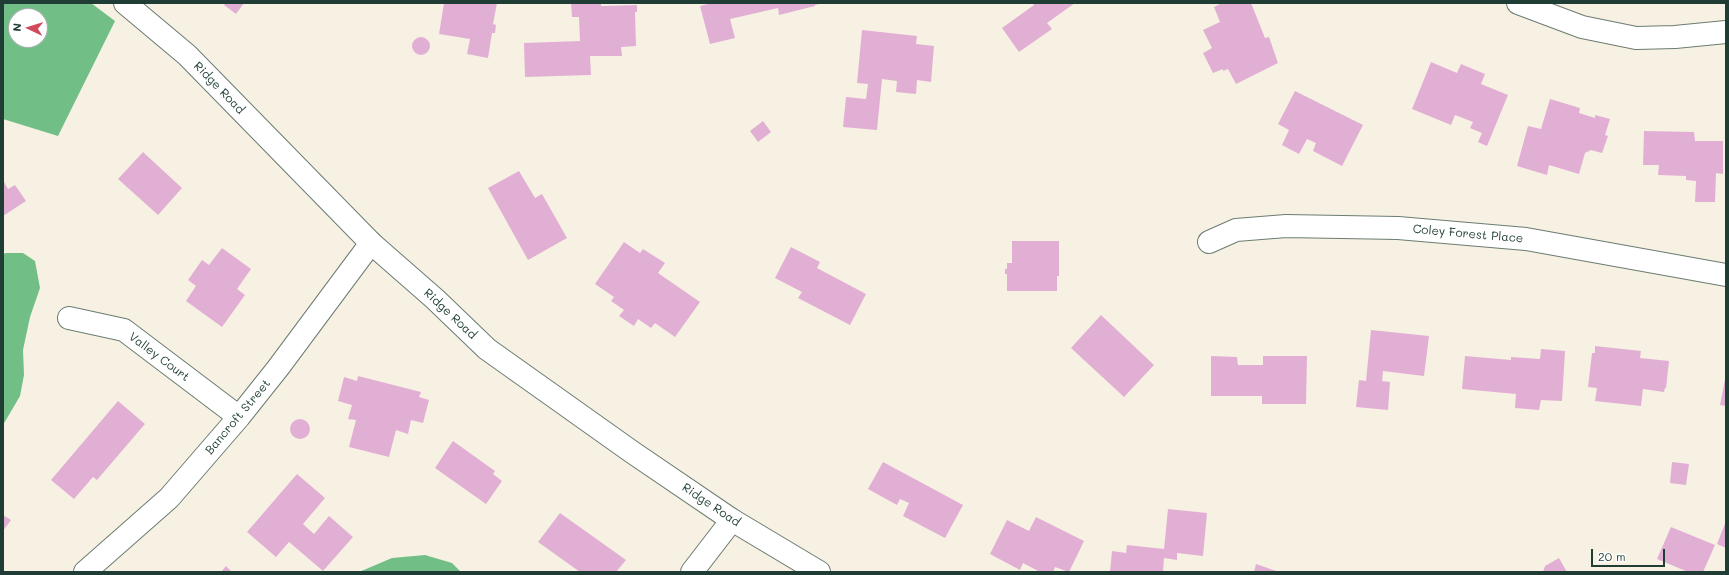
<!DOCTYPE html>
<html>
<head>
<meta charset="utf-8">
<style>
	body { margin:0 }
	#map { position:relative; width:1729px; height:575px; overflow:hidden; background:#f7f1e3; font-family:Mali,sans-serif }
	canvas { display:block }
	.frame { position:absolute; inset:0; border:4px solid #1f3d34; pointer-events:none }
	.north { position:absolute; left:8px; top:8px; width:40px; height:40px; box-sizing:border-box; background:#fff; border:1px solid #a5b1ae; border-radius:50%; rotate:274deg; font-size:11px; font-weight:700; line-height:16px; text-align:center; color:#1f3d34 }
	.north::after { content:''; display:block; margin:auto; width:14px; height:18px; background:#d1495b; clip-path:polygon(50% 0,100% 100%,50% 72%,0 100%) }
	.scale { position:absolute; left:1591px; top:549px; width:74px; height:18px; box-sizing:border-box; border:2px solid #1f3d34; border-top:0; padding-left:5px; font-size:12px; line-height:14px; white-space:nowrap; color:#1f3d34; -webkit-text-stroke:3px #fff; paint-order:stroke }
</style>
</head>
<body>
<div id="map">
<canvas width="1729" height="575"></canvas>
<div class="frame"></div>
<div class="north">N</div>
<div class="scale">20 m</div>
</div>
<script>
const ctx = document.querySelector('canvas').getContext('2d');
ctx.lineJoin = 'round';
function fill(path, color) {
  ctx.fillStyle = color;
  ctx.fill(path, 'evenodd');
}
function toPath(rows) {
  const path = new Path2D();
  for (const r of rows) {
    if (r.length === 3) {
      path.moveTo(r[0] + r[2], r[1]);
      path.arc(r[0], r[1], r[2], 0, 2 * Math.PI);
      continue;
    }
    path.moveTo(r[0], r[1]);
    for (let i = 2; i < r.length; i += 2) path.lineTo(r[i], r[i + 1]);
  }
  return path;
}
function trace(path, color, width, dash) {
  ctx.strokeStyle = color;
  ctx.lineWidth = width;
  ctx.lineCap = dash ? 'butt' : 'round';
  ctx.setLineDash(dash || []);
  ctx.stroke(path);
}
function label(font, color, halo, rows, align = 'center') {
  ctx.font = font + ' Mali,sans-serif';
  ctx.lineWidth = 3;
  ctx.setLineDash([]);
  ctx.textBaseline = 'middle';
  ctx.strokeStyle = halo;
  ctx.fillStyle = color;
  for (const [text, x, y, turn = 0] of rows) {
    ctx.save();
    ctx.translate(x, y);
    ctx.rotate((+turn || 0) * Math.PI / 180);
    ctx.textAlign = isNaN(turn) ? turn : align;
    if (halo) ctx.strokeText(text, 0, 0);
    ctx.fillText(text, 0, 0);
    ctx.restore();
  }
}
fill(toPath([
	[3,3,91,3,115,21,58,136,3,119],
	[16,16,40,16,40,40,16,40],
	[6,253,23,253,35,261,40,288,30,317,23,350,24,375,20,396,3,425,3,254],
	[425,555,452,563,461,572,359,572,392,558]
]), '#72be87');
fill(toPath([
	[226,3,244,3,236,14,224,5],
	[444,3,497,3,493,24,496,25,495,33,492,33,488,58,467,54,470,39,439,34],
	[571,3,601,3,601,6,637,5,637,12,635,12,636,46,621,47,622,56,590,56,591,75,525,77,524,43,580,41,579,17,572,17],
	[712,3,819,3,819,4,815,5,815,6,779,15,778,8,730,19,735,38,710,44,700,6],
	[1033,3,1075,3,1047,23,1052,29,1019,52,1002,28,1034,5],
	[1222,3,1251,3,1265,38,1269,37,1278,63,1236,84,1228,69,1223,71,1223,69,1213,73,1203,53,1212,48,1203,30,1220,22,1214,7],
	[862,30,917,36,916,44,934,46,931,82,917,80,916,94,896,92,897,81,882,79,877,130,843,127,846,97,866,99,868,84,857,83],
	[421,46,9],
	[1431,62,1457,73,1461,64,1485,74,1481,84,1508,95,1487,146,1478,142,1482,133,1470,128,1473,122,1455,115,1451,125,1412,109],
	[1295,91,1363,125,1342,166,1313,151,1316,143,1307,139,1299,154,1282,145,1289,130,1278,124],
	[1550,99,1580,108,1579,113,1595,118,1595,115,1610,119,1605,135,1608,136,1602,153,1591,150,1585,153,1579,174,1549,165,1547,175,1517,166,1528,126,1541,129],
	[763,121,771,132,758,142,750,131],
	[1644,131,1694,132,1695,141,1723,141,1723,174,1716,173,1715,202,1695,202,1696,181,1686,180,1686,176,1658,175,1659,165,1643,165],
	[143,152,182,188,158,215,118,179],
	[519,171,535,198,542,194,567,238,528,260,488,188],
	[3,180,8,189,15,185,26,201,3,216],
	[1012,241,1059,241,1059,276,1057,276,1057,291,1007,291,1007,274,1005,274,1005,269,1007,269,1007,263,1012,263],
	[624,242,640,253,643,249,665,263,658,273,700,302,675,337,655,323,651,328,638,319,634,326,619,316,624,310,611,301,614,297,595,284],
	[791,247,820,262,817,268,866,294,850,325,798,298,802,292,775,278],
	[222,248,251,269,237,289,245,295,222,327,186,301,196,286,188,280,202,260,209,265],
	[1101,315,1154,365,1124,397,1071,348],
	[1371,330,1429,336,1424,376,1383,371,1382,381,1390,382,1388,410,1356,407,1359,380,1366,381],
	[1595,346,1641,351,1640,358,1669,361,1666,388,1665,388,1664,392,1643,389,1641,406,1595,401,1597,388,1588,387,1592,353,1595,353],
	[1541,349,1565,351,1562,401,1541,400,1539,410,1515,408,1516,394,1462,389,1465,356,1511,360,1511,357,1540,359],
	[1211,356,1237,357,1238,365,1263,365,1263,356,1307,356,1306,404,1262,404,1262,396,1211,396],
	[358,376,421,392,419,397,429,400,423,423,411,420,408,434,396,430,389,457,349,447,356,420,348,419,352,405,338,401,344,377,357,381],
	[1725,379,1726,379,1726,406,1720,405],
	[118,401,145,424,97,480,93,477,74,499,51,480],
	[300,429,10],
	[453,441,495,471,493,474,502,481,486,504,435,468],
	[883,462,963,505,945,538,903,516,909,503,900,499,897,505,868,489],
	[1672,462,1689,464,1686,485,1670,483],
	[297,474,325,498,303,524,314,534,329,516,353,537,323,571,289,542,276,557,247,532],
	[1168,509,1207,513,1203,556,1177,553,1177,560,1164,558,1163,572,1110,572,1112,551,1126,553,1127,545,1164,549],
	[560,513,626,560,616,572,580,572,538,542],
	[3,515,11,520,3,531],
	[1036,517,1084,541,1069,572,1055,567,1053,572,1040,572,1023,563,1020,570,990,554,1007,520,1029,531],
	[1726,521,1726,548,1717,544],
	[1671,527,1715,545,1703,572,1688,572,1657,559],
	[1559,558,1567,572,1543,572,1545,566],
	[1256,564,1279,572,1254,572],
	[226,566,232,572,221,572]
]), '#e2afd4');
const minor = toPath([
	[1518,3,1582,27,1636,38,1675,37,1726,32],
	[1209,242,1236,230,1286,226,1398,228,1526,239,1726,275],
	[69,318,124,330,239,417],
	[85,572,169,498,239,417,278,368,371,243],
	[692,572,732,520]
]);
const tertiary = toPath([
	[125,3,187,55,371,243,435,299,487,349,632,452,732,520,819,572]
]);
trace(minor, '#6b7c71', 24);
trace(tertiary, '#6b7c71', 24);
trace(minor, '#fff', 22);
trace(tertiary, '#fff', 22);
label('12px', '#1f3d34', '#fff', [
	["Ridge Road",219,88,46],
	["Coley Forest Place",1468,234,5],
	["Ridge Road",450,314,43],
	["Valley Court",159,357,37],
	["Bancroft Street",238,417,-50],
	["Ridge Road",711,505,34]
]);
</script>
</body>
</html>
